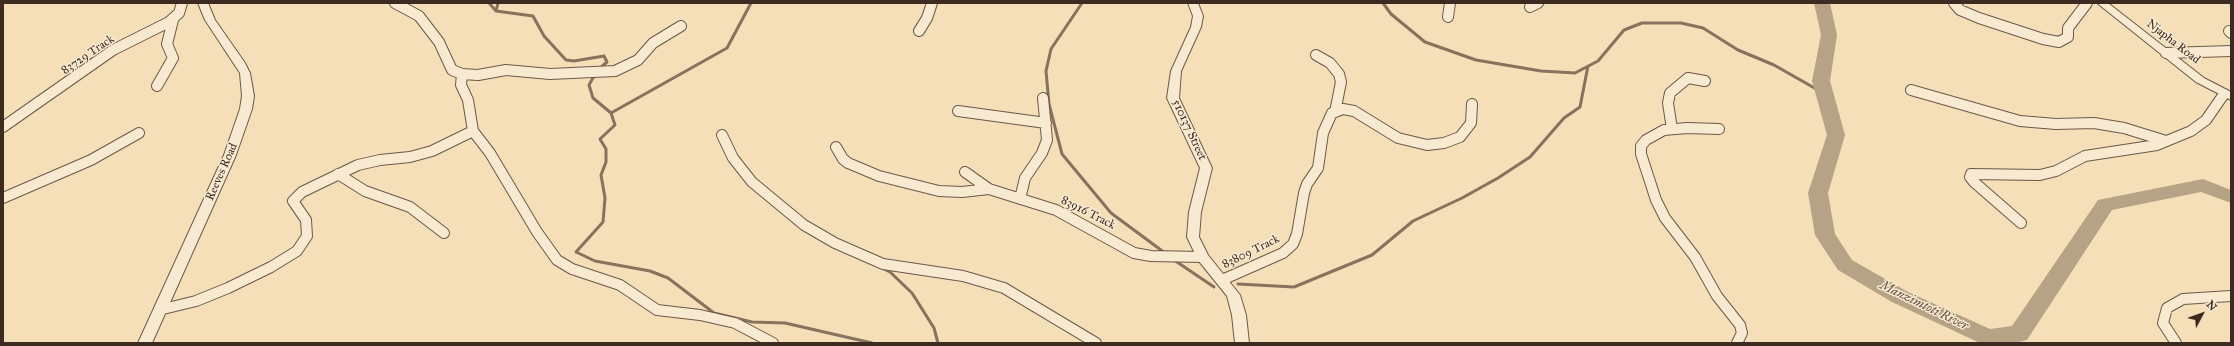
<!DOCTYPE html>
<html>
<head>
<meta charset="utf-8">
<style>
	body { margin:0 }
	#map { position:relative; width:2234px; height:346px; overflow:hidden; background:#f5dfb8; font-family:"IM FELL Great Primer",serif }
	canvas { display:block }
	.frame { position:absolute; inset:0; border:4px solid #3d2b22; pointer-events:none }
	.north { position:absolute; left:2182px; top:294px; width:40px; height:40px; -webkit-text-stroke:3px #f8ead1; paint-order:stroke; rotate:49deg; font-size:11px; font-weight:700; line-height:16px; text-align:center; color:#3d2b22 }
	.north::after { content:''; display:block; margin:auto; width:14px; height:18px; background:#3d2b22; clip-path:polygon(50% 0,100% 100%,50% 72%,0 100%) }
</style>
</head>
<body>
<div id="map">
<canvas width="2234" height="346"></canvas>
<div class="frame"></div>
<div class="north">N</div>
</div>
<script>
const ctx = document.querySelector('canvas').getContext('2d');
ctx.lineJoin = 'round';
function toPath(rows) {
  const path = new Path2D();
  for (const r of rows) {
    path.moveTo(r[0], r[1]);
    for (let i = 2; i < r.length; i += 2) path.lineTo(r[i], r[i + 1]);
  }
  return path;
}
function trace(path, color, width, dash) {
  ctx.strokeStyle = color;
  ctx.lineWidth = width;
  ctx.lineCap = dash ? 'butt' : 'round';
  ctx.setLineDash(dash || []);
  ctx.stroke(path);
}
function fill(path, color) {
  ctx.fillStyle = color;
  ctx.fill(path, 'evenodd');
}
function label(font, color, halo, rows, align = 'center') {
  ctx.font = font + ' "IM FELL Great Primer",serif';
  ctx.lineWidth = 3;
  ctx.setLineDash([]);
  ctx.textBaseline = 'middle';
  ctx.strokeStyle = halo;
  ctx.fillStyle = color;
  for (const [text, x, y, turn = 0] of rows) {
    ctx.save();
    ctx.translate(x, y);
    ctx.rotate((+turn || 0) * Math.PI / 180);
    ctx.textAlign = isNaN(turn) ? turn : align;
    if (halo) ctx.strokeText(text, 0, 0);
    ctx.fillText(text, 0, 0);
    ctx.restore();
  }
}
trace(toPath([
	[489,3,496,11,533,16,544,36,566,60,574,61,604,56,607,62,600,68],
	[1082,3,1051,49,1046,71,1049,104,1062,154,1111,213,1165,253],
	[1383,3,1391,14,1425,42,1476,60,1541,71,1575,73,1598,61,1624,30,1642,23,1681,23,1703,28,1738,50,1774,65,1825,94],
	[496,11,498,3],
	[594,76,589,85,593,98,611,113,615,125,600,139,606,149,606,162,601,175,605,198,603,222,576,252,595,261,650,271,668,278,714,313,752,322,785,323,872,343],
	[611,113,727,48,751,3],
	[1174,260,1214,287],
	[882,268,890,272,912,293,934,328,938,343],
	[1238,284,1294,287,1372,255,1413,221,1462,198,1498,178,1530,157,1564,118,1580,107,1588,66]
]), '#86725d', 3);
fill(toPath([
	[1814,3,1830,3,1837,35,1830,81,1845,135,1828,193,1835,234,1852,260,1908,292,1990,329,2012,326,2098,200,2203,179,2231,190,2231,203,2201,192,2112,210,2027,340,2019,342,1980,343,1892,302,1838,270,1815,235,1808,193,1827,135,1812,81,1821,35,1814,3]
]), '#b6a285');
const minor = toPath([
	[395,3,419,16,439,42,452,70,462,74,461,85,468,100,473,131,490,153,537,232,557,260,572,269,620,285,657,310,700,315,735,323,773,343],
	[1954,3,1960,10,1979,18,2043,39,2059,42,2068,37,2068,28,2087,3],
	[1530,7,1538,3],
	[1448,17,1450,3],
	[919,31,927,18,932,3],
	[2229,31,2231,33],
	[2166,53,2231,51],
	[1316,55,1330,63,1339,74,1341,82,1335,112],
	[462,74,478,75,506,70,550,74,615,71,638,60,653,43,681,26],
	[157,86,173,58,167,44,173,20],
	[1911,90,2020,121,2056,124,2094,123,2124,128,2166,141],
	[958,111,1046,123],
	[3,127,113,50,169,22,179,13,182,3],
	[1672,129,1668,103,1670,93,1688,78,1705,81],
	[1719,129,1687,128,1664,130,1646,140,1641,146,1641,154,1656,200,1665,218,1695,257,1717,296,1740,325,1742,333,1737,343],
	[722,135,733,158,752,182,804,225,835,243,883,264,963,276,1004,288,1096,343],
	[836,147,843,159,848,163,879,176,939,191,962,192,989,189],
	[965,172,989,189,1056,210,1134,253,1151,256,1203,257],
	[338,174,365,191,410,207,444,233],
	[3,198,91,160,139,133],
	[1020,199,1025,178,1042,153,1047,140,1043,98],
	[2021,223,1974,182,1970,177,1971,174,2040,175,2056,171,2085,156,2157,145,2191,131,2206,120,2224,94],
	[1222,280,1283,253,1293,244,1297,234,1304,193,1307,184,1318,168,1323,133,1332,113,1343,109,1354,111,1398,138,1427,145,1444,143,1460,137,1471,123,1472,104],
	[159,310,196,301,228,288,271,267,297,251,307,236,306,220,293,201,302,192,358,165,380,160,410,157,432,151,473,131],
	[2176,343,2163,323,2167,308,2183,299,2231,296]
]);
const tertiary = toPath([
	[198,3,208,3,215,20,245,63,250,73,254,96,252,109,236,155,152,343,138,343,224,155,240,109,242,96,240,73,205,20,198,3],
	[1188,3,1198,3,1203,16,1201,27,1181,71,1179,98,1212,168,1201,212,1199,237,1208,255,1240,295,1246,315,1249,343,1235,343,1232,315,1227,296,1198,260,1187,237,1189,212,1200,168,1167,98,1171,71,1191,27,1193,16,1188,3],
	[2097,3,2108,3,2204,78,2231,92,2231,100,2196,82,2097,3]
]);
trace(minor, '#6b5848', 12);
trace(tertiary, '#6b5848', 2);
trace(minor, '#f8ead1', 10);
fill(tertiary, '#f8ead1');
label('12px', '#3d2b22', '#f8ead1', [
	["Njapha Road",2173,42,38],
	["83729 Track",88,55,-34],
	["510137 Street",1189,130,65],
	["Reeves Road",222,172,-66],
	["83916 Track",1088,213,27],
	["83809 Track",1251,252,-26]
]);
label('italic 13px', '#614f40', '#f8ead1', [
	["Manzimtoti River",1924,306,26]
]);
</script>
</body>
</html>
